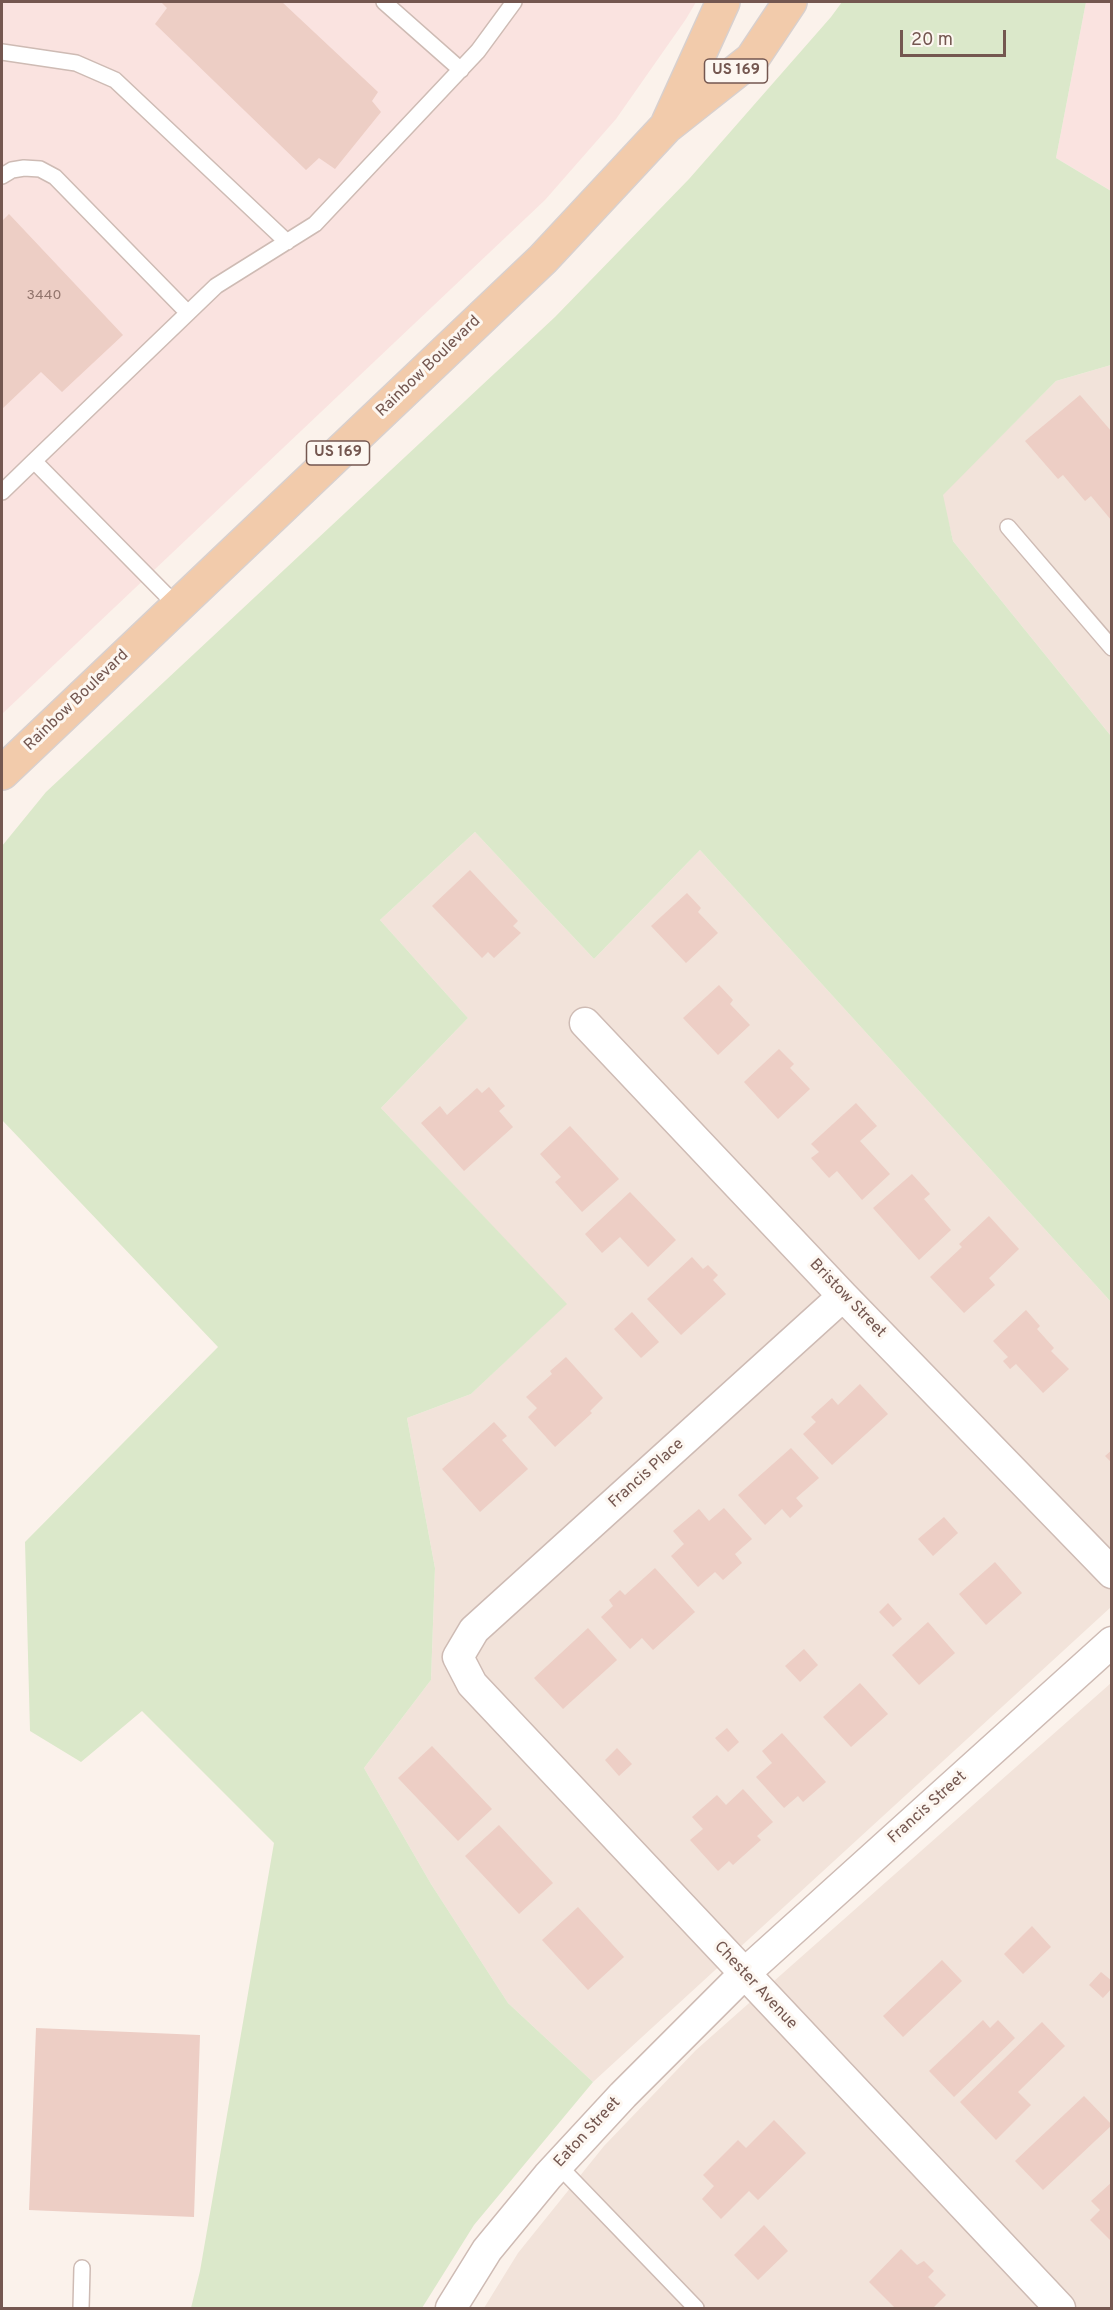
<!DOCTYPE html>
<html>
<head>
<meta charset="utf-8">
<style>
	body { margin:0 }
	#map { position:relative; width:1113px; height:2310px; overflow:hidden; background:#fbf2eb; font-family:Overpass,sans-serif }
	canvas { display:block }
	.frame { position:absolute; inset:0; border:3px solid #745750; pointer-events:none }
	.scale { position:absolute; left:900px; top:30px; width:106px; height:27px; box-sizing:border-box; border:3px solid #745750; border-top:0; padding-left:8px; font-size:18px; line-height:21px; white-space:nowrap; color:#745750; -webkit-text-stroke:4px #fdf7f1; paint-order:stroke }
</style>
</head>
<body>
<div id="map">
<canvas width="1113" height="2310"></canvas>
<div class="frame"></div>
<div class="scale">20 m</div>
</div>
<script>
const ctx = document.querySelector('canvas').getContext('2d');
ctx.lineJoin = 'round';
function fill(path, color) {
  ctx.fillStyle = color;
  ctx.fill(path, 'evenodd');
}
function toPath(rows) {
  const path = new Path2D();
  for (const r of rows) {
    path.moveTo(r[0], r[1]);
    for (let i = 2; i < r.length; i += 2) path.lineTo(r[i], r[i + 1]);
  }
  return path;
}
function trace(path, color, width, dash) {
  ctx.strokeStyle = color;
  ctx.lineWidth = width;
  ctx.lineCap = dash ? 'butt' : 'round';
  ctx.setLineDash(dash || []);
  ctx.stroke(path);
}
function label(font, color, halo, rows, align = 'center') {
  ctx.font = font + ' Overpass,sans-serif';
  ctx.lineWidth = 6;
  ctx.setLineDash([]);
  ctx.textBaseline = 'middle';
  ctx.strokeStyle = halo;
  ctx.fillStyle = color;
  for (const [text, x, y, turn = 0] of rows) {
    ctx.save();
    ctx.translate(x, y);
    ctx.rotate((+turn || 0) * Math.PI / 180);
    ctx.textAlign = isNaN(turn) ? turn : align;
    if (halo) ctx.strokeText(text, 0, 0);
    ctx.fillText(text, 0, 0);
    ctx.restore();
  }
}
fill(toPath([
	[1111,365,1111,736,953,541,942,495,1056,381],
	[475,832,594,959,700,850,1111,1302,1111,1607,593,2082,508,2003,431,1884,364,1768,431,1680,435,1568,407,1418,471,1394,566,1304,381,1108,468,1018,380,920],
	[1111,1683,1111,2308,484,2308,518,2253,604,2146,696,2050]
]), '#f2e3da');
fill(toPath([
	[2,2,696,2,686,19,616,119,545,200,2,714],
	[1086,2,1111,2,1111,191,1056,158]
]), '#fae3e0');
fill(toPath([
	[842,2,1086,2,1056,158,1111,191,1111,365,1056,381,943,495,953,541,1111,736,1111,1302,700,850,594,959,475,832,380,920,468,1018,381,1108,567,1304,471,1394,407,1418,435,1568,431,1680,364,1768,431,1884,508,2003,593,2082,474,2225,422,2308,191,2308,200,2271,274,1843,142,1711,81,1762,30,1731,25,1542,218,1347,2,1120,2,846,46,792,555,317,689,179,831,17]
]), '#dbe8ca');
fill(toPath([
	[161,2,282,2,378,92,372,101,381,112,335,169,319,158,306,170,155,24,167,8],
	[9,214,123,335,62,392,41,372,2,409,2,221],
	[1080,395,1112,432,1112,521,1091,496,1085,501,1063,475,1058,479,1025,441],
	[470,870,518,921,513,926,521,933,494,958,488,952,482,958,432,906],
	[687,893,701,908,698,912,718,933,686,963,651,926],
	[719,985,733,1000,730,1004,750,1025,718,1055,683,1018],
	[779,1049,794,1064,790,1068,810,1089,778,1119,744,1082],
	[489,1087,505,1106,499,1111,513,1127,464,1171,421,1123,440,1106,447,1115,477,1088,482,1093],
	[856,1103,877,1126,860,1141,890,1174,862,1200,837,1171,829,1178,811,1158,819,1152,811,1144],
	[570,1126,619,1179,582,1212,555,1182,561,1177,540,1154],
	[912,1174,930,1194,924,1199,951,1230,919,1260,873,1208],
	[630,1192,676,1240,648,1267,620,1237,602,1253,585,1234],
	[989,1216,1019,1249,989,1278,995,1285,964,1313,930,1277,962,1247,959,1244],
	[692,1257,703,1269,708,1265,718,1275,713,1280,726,1294,681,1335,647,1299],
	[1026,1310,1040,1326,1037,1329,1054,1348,1051,1351,1069,1369,1043,1393,1016,1364,1010,1369,1003,1361,1008,1357,993,1341],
	[632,1312,659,1342,641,1358,614,1329],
	[566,1357,603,1398,590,1411,592,1413,555,1447,528,1417,537,1408,526,1397,552,1374,550,1371],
	[860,1384,888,1414,832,1465,803,1434,816,1422,811,1417,832,1398,838,1405],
	[494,1422,507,1436,502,1440,528,1469,480,1512,442,1469],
	[791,1448,819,1478,796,1498,803,1506,790,1518,782,1509,765,1525,738,1495],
	[1112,1450,1112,1463,1105,1456],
	[724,1508,752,1539,735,1554,742,1563,723,1580,715,1572,698,1587,671,1556,684,1544,673,1531,699,1509,709,1521],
	[944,1517,958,1533,933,1556,918,1539],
	[995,1562,1022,1593,986,1625,959,1594],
	[655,1568,695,1612,653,1650,642,1638,630,1649,601,1617,613,1606,609,1600,620,1590,625,1595],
	[888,1603,902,1619,893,1627,879,1612],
	[928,1622,955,1653,919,1685,892,1655],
	[588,1628,617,1660,563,1709,534,1678],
	[804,1649,818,1665,800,1682,785,1666],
	[860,1683,888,1714,851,1747,823,1717],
	[727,1728,739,1742,728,1752,715,1738],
	[782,1733,826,1782,803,1802,798,1796,784,1808,756,1777,772,1763,762,1751],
	[432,1746,492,1809,458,1841,398,1778],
	[617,1748,632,1764,619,1776,605,1760],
	[743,1789,773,1822,757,1836,761,1840,733,1865,729,1861,718,1871,690,1840,703,1829,692,1817,717,1795,726,1805],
	[499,1825,553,1883,519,1914,465,1856],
	[578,1907,624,1957,588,1990,542,1940],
	[1032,1926,1051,1947,1023,1974,1004,1954],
	[942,1960,962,1981,903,2037,883,2016],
	[1101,1972,1112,1981,1112,1988,1103,1998,1089,1985],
	[983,2020,990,2028,998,2020,1015,2038,954,2097,929,2071],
	[1042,2022,1065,2046,1018,2092,1031,2105,996,2140,960,2102],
	[36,2028,200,2035,194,2217,29,2210],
	[1084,2096,1112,2125,1043,2190,1015,2161],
	[774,2120,806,2153,758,2200,749,2191,721,2219,702,2199,714,2186,703,2175,738,2140,746,2148],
	[1112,2182,1112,2242,1090,2220,1100,2210,1091,2201],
	[764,2225,788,2251,758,2280,734,2255],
	[901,2249,917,2265,924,2261,934,2271,928,2277,946,2295,933,2308,895,2308,869,2282]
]), '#edcec5');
const service = toPath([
	[384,2,461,70],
	[2,52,76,63,115,80,287,242],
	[2,176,12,170,24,168,40,169,55,177,188,313],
	[34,461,216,286,315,224,478,51,514,2],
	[2,492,34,461,177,606],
	[1008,527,1112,648],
	[558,2165,696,2308],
	[81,2308,82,2268]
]);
const minor = toPath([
	[585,1023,843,1296,1112,1573],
	[843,1296,474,1630,458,1657,472,1684,1060,2308],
	[451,2308,487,2250,548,2176,623,2095,744,1974,1112,1642]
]);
const primary = toPath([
	[668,123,723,2],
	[2,773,543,259,666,127,752,59,790,2]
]);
trace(service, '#cebbb4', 18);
trace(minor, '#cebbb4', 33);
trace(primary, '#d8d0ce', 36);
trace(service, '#fff', 15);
trace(minor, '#fff', 30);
trace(primary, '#f2cbab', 33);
label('14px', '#92756d', null, [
	["3440",44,296]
]);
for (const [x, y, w] of [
	[736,71,63],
	[338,453,63]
]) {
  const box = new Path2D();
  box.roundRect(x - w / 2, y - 12, w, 24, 4.5);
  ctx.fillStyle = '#fdf7f1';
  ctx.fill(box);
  trace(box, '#745750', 1.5);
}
label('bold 15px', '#745750', null, [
	["US 169",736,71],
	["US 169",338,453]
]);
label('16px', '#745750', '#fdf7f1', [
	["Rainbow Boulevard",429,367,-44],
	["Rainbow Boulevard",77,701,-44],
	["Bristow Street",847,1299,46],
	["Francis Place",647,1474,-42],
	["Francis Street",928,1808,-42],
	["Chester Avenue",755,1986,47],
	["Eaton Street",588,2133,-47]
]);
</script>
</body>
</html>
